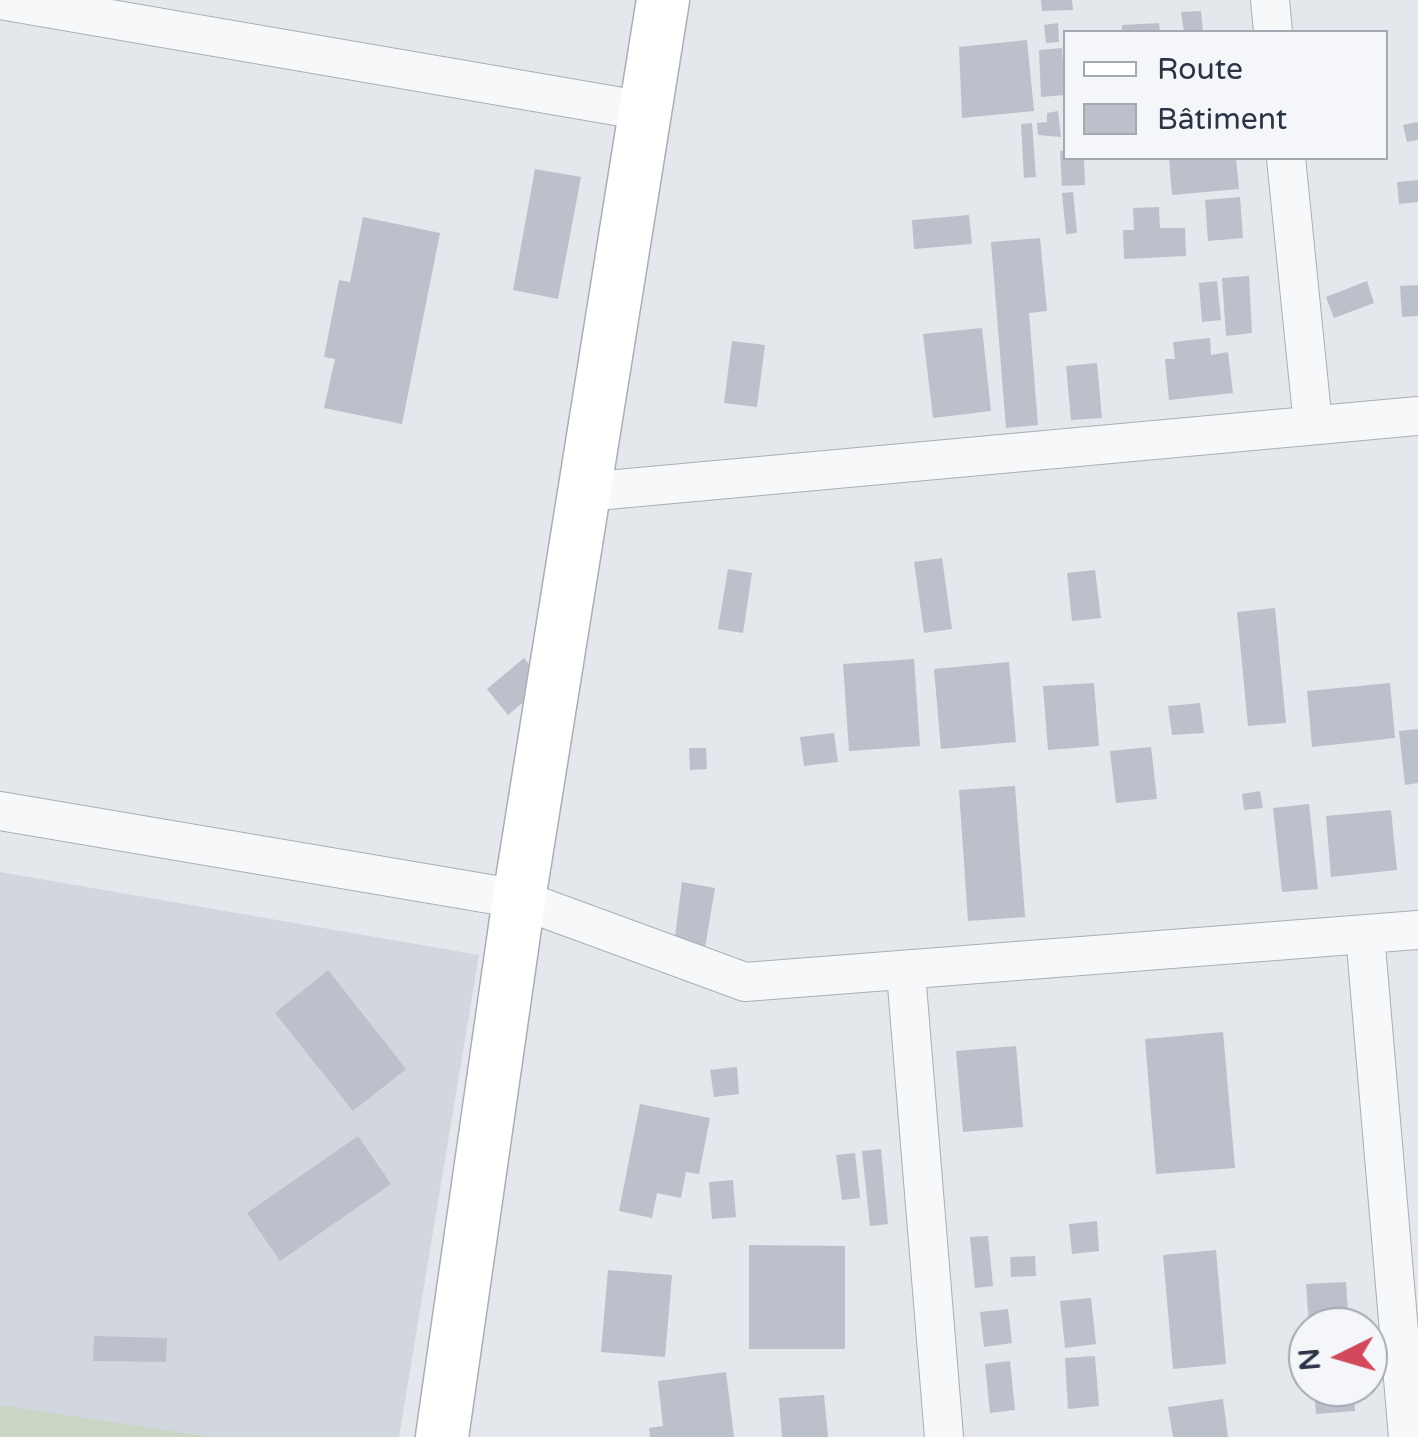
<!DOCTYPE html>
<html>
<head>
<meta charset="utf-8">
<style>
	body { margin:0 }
	#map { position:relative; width:1418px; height:1437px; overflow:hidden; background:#e4e7ec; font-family:"Varela Round",sans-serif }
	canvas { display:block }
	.legend { position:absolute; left:1063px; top:30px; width:325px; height:130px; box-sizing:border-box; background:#f4f6f9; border:2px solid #a4a8b1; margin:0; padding:12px 18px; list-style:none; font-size:30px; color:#2b3445 }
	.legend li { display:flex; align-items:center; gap:20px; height:50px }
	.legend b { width:50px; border:2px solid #a4a8b1 }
	.north { position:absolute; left:1288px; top:1307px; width:100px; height:100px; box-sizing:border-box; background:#f4f6f9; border:2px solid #a4a8b1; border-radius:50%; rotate:265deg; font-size:28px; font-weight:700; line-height:40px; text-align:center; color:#2b3445 }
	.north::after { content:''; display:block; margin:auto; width:35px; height:45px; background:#d1495b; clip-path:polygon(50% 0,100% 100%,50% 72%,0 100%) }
</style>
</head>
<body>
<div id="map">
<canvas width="1418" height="1437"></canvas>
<ul class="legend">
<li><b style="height:12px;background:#fff"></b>Route</li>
<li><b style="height:28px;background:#bbc0ca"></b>Bâtiment</li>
</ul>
<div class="north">N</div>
</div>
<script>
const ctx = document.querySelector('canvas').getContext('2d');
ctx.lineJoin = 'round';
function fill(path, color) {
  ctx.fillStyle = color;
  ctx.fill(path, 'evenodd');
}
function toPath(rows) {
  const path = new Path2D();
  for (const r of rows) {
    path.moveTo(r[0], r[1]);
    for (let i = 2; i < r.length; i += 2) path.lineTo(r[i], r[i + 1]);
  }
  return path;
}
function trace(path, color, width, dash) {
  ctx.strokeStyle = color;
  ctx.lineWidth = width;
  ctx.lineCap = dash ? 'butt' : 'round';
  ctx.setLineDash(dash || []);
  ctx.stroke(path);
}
fill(toPath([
	[0,872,479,955,399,1437,0,1437]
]), '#d2d6de');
fill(toPath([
	[0,1405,204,1436,204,1437,0,1437]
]), '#c9d6c5');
fill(toPath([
	[1041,0,1072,0,1073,10,1042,11],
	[1201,11,1203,32,1184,32,1181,12],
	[1058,23,1059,42,1046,43,1044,25],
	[1159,23,1160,32,1122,32,1122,25],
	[1027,40,1034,111,962,118,959,47],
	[1062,48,1065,95,1041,97,1039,50],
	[1058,111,1061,137,1038,135,1037,123,1047,122,1047,113],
	[1418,122,1418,140,1407,142,1403,125],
	[1032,123,1036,177,1024,178,1021,124],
	[1066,150,1066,158,1084,158,1085,185,1062,186,1060,151],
	[1169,158,1236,158,1239,189,1172,195],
	[535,169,581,177,558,299,513,290],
	[1418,180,1418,202,1399,204,1397,182],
	[1073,192,1077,233,1066,234,1062,193],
	[1240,197,1243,238,1208,241,1205,200],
	[1159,207,1160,228,1185,228,1186,256,1124,259,1123,230,1134,230,1133,208],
	[969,215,972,244,914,249,912,220],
	[363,217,440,233,402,424,324,408,335,359,324,357,339,280,350,282],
	[1040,238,1047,311,1029,313,1038,425,1006,428,991,242],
	[1249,276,1252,333,1226,336,1222,278],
	[1217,281,1221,320,1202,322,1199,283],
	[1367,281,1374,303,1334,318,1326,297],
	[1418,285,1418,316,1402,317,1400,286],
	[982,328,991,411,933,418,923,334],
	[1210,338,1211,355,1228,352,1233,393,1169,400,1165,359,1175,359,1173,342],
	[732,341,765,345,757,407,724,403],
	[1097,363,1102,418,1071,420,1066,366],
	[942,558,952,629,924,633,914,562],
	[728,569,752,573,743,633,718,629],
	[1095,570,1101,618,1072,621,1067,573],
	[1275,608,1286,723,1248,726,1237,612],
	[524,658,545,684,508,715,487,689],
	[914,659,920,746,849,751,843,664],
	[1009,662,1016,742,941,749,934,669],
	[1094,683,1099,746,1048,750,1043,686],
	[1390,683,1395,738,1312,747,1307,691],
	[1200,703,1204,733,1172,735,1168,706],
	[1418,729,1418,783,1405,785,1399,731],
	[834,733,838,762,804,766,800,737],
	[1151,747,1157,799,1116,803,1110,751],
	[689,748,706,748,707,769,690,770],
	[1015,786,1025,917,968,921,959,790],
	[1260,791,1263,808,1244,810,1242,794],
	[1309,804,1318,889,1282,892,1273,808],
	[1391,810,1397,870,1331,877,1326,816],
	[682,882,715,888,705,948,674,944],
	[328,970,406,1069,353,1111,275,1013],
	[1223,1032,1235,1168,1156,1174,1145,1039],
	[1016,1046,1023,1127,963,1132,956,1051],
	[737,1067,739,1094,714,1097,710,1070],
	[640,1104,710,1118,699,1174,686,1172,681,1198,657,1193,652,1218,619,1211],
	[358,1136,391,1184,280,1261,247,1213],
	[881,1149,888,1224,870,1226,862,1151],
	[855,1153,860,1198,842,1200,836,1155],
	[733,1180,736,1217,712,1219,709,1182],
	[1097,1221,1099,1251,1072,1254,1069,1224],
	[988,1236,993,1286,975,1288,970,1237],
	[749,1245,845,1246,845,1349,749,1349],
	[1216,1250,1226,1364,1173,1369,1163,1255],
	[1035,1256,1036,1276,1011,1277,1010,1257],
	[608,1270,672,1275,665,1357,601,1352],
	[1346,1282,1349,1327,1309,1327,1306,1284],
	[1091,1298,1096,1344,1065,1348,1060,1301],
	[1008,1309,1012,1343,984,1347,980,1312],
	[94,1336,167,1338,166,1362,93,1361],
	[1095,1356,1099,1406,1068,1409,1065,1358],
	[1010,1361,1015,1410,990,1413,985,1364],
	[726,1372,734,1437,650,1437,649,1428,663,1426,658,1381],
	[1314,1387,1354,1387,1355,1411,1316,1414],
	[824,1395,828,1437,782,1437,779,1398],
	[1223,1399,1228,1437,1173,1437,1168,1407]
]), '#bbc0ca');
const street = toPath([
	[0,0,645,111],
	[1270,0,1273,32],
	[1286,158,1313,425],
	[585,492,1418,416],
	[0,811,519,899,745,982,1418,930],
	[1365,934,1408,1437],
	[906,973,944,1437]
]);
const secondary = toPath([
	[442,1437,519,899,663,0]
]);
trace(street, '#a9aeb7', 40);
trace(secondary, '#a9aeb7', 55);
trace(street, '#f7f8fa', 38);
trace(secondary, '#fff', 52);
</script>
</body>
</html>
